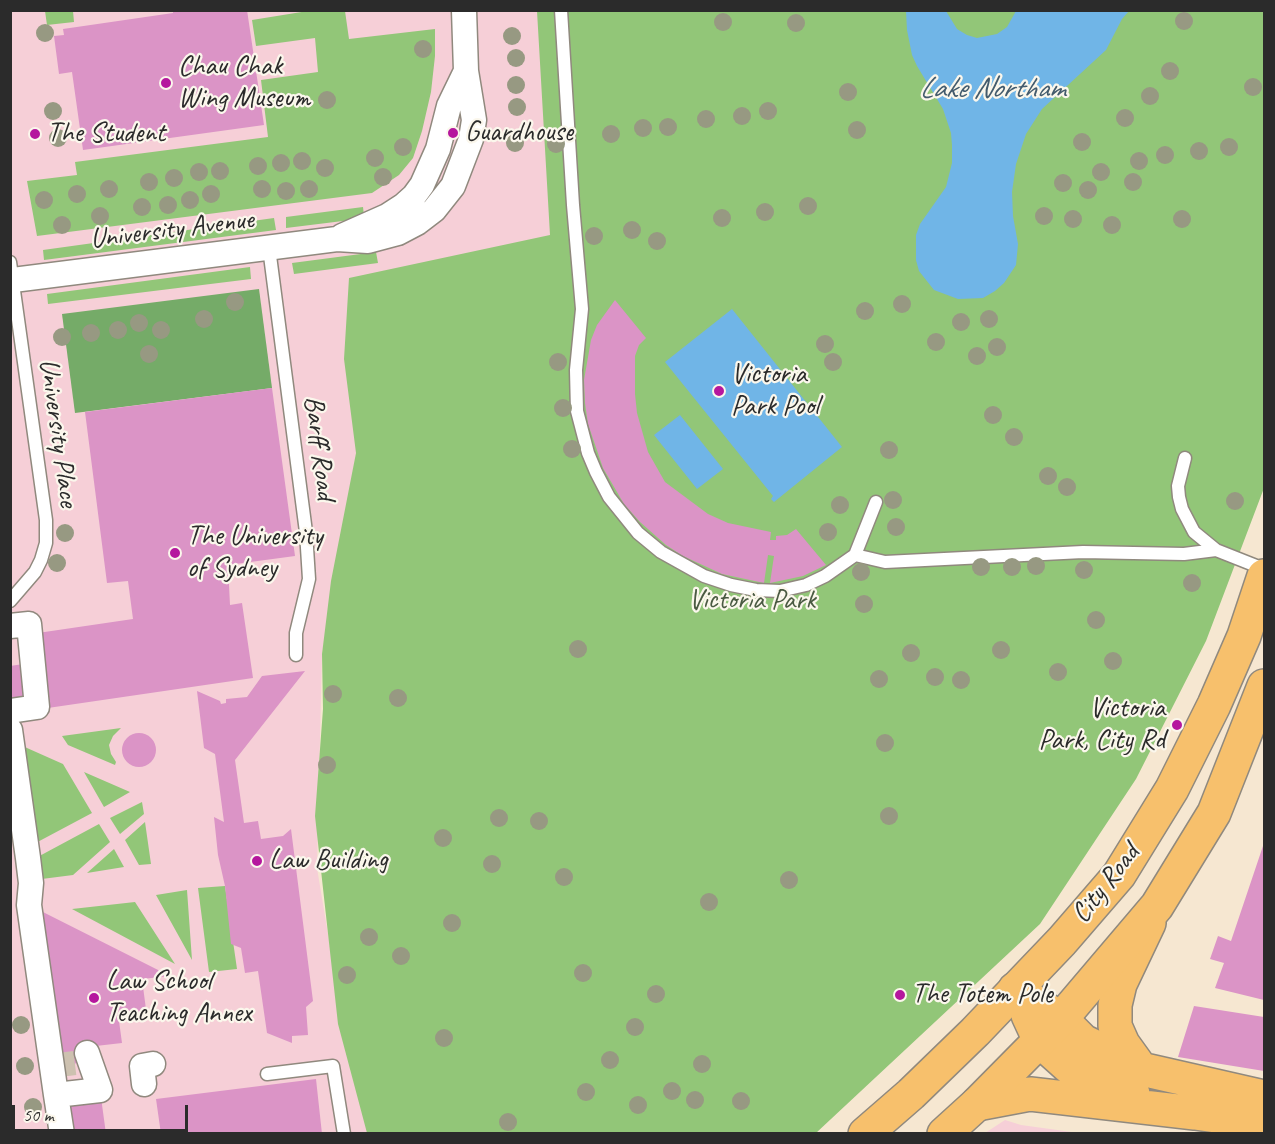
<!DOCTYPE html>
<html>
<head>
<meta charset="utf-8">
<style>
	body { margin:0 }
	#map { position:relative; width:1275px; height:1144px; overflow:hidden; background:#f6e7d1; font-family:Caveat,sans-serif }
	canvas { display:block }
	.frame { position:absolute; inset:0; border:12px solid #2b2b2b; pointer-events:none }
	.scale { position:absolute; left:12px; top:1105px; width:176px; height:27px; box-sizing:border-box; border:3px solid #2b2b2b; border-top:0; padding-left:8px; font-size:18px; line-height:21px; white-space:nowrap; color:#2b2b2b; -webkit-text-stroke:4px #fbf7ec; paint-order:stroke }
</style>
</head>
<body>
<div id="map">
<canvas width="1275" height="1144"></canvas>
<div class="frame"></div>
<div class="scale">50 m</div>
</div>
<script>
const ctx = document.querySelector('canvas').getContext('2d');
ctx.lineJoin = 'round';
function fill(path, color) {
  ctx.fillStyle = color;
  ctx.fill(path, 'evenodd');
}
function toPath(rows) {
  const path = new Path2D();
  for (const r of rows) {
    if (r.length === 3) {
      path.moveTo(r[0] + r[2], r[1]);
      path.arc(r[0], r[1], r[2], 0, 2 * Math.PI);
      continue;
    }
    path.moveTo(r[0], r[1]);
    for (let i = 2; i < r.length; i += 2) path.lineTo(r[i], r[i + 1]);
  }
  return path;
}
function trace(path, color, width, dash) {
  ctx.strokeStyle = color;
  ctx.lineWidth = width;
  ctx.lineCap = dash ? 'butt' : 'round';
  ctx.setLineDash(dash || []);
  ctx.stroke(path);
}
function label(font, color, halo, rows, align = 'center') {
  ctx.font = font + ' Caveat,sans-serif';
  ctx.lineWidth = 4.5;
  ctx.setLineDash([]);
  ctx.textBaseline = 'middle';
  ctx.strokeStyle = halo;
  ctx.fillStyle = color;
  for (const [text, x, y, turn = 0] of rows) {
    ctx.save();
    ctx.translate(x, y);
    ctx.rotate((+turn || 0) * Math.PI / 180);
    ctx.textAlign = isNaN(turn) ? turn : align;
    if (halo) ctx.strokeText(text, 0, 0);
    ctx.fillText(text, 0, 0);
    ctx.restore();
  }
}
fill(toPath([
	[10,11,538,11,551,235,356,453,322,654,317,868,351,1072,369,1133,11,1133],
	[1005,1120,1021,1125,1079,1133,985,1133]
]), '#f6cfd7');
fill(toPath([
	[314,10,345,11,349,39,435,29,435,56,431,92,422,131,413,158,399,175,372,193,37,236,27,181,77,175,75,162,268,137,261,80,318,72,315,38,256,46,252,20],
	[45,11,73,11,74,22,47,25],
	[537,11,1264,11,1264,488,1206,641,1136,779,1040,924,816,1133,367,1133,338,1024,315,816,323,709,322,654,331,581,356,453,344,359,349,278,550,235],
	[363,207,364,216,351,220,286,228,286,217],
	[274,218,276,230,44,260,43,250],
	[376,252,378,263,294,274,292,263],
	[250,267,251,279,48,304,47,294],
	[121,728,113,736,109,745,111,754,116,762,115,765,68,745,62,736],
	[18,744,63,764,92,813,30,846],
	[84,772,130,792,104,807],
	[142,802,144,814,120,834,110,818],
	[145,822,151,864,139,865,125,840],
	[99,824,110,842,73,875,34,880,32,860],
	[114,849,124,867,87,873],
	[225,886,237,969,209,972,198,888],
	[187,890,192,960,156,895],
	[135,902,175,964,72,909]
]), '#92c678');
fill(toPath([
	[259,289,272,388,75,413,62,314]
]), '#75ab68');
fill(toPath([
	[906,11,946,11,957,29,967,35,977,38,997,34,1007,27,1016,11,1129,11,1122,19,1106,50,1042,109,1026,134,1016,164,1012,192,1013,216,1018,244,1016,265,1004,283,995,291,983,298,958,299,934,290,919,271,916,260,916,235,920,224,946,187,952,163,952,145,951,133,943,109,917,66,912,55,907,30],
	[732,309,842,447,774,502,771,499,773,496,665,362],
	[680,415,723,469,697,489,654,435]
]), '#70b5e7');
fill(toPath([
	[173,10,247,10,264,125,83,150,72,72,59,74,54,36,64,35,63,29,173,13],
	[615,300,646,338,639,345,635,356,635,394,637,413,648,452,665,482,708,514,728,523,771,532,770,540,776,540,776,536,787,535,796,529,826,565,803,576,770,583,774,556,768,555,764,583,722,574,683,556,666,545,640,522,624,504,603,468,588,424,585,403,584,380,591,340,597,325],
	[272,388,295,556,228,565,230,605,242,603,253,678,41,709,31,634,133,619,128,581,107,583,85,412],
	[30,663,35,704,10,708,10,666],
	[305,671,235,760,244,823,258,821,261,839,283,836,291,829,313,1001,306,1007,308,1035,292,1036,292,1043,267,1033,258,971,245,973,241,948,231,944,225,886,218,855,214,817,224,822,215,754,204,748,197,691,220,701,221,704,226,703,226,699,247,697,262,676],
	[139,750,17],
	[1264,843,1264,1000,1215,988,1224,963,1210,959,1218,936,1231,941],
	[29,905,170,976,142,979,147,1017,119,1021,122,1043,87,1047,87,1053,55,1082],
	[1194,1006,1264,1017,1264,1071,1178,1057],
	[316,1079,322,1134,161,1134,156,1099],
	[100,1090,106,1134,62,1134,56,1095]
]), '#db94c6');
trace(toPath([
	[51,1066,91,1061]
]), '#cdc1b0', 24, [24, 12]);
const lane = toPath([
	[561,10,573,205,582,309,576,370,577,411,588,453,596,472,609,497,638,533,661,552,704,576,731,585,756,590,780,591,806,585,825,576,855,555,876,502],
	[269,248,306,532,309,579,296,633,296,655],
	[10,262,46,520,46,543,41,560,35,572,10,601],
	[1185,458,1178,486,1179,497,1182,509,1194,532,1216,550,1264,569],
	[855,555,885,562,1083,552,1184,554,1216,550],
	[267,1074,333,1066,344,1134]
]);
const street = toPath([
	[342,236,387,216,404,205,414,196,422,185,438,149,449,106,466,71],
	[13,280,337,239,368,241,398,233,417,223,434,210,453,186,471,139,474,120,466,71,464,10],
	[10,626,29,624,37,707,10,711],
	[10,730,28,858,31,883,29,905,56,1095],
	[144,1084,142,1066,153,1064],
	[62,1134,56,1095,100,1090,87,1053]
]);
const primary = toPath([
	[1015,989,1061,1019,1083,1041,1141,1069,1264,1097],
	[1028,1015,1040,1041,1069,1067,1111,1088,1133,1094],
	[1141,1069,1123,1044,1115,1026,1115,1005,1120,984,1149,923],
	[977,1104,1030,1094,1195,1113,1264,1123]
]);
const highway = toPath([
	[865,1134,911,1094,975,1032,1062,941,1119,875,1172,789,1214,705,1244,636,1264,576],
	[944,1134,977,1104,1061,1019,1157,906,1214,813,1264,686]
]);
trace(lane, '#90897e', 15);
trace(street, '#90897e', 27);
trace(primary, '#90897e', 36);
trace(highway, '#90897e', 36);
trace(lane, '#fff', 12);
trace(street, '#fff', 24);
trace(primary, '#f7c06c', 33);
trace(highway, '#f7c06c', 33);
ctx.fillStyle = '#979982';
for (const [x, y] of [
	[1184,21],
	[723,22],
	[796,23],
	[45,33],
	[512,36],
	[423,49],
	[516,58],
	[1170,71],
	[516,85],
	[1253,87],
	[848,92],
	[1150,96],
	[327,100],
	[517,107],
	[53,111],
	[768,111],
	[742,116],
	[1125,118],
	[706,119],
	[668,127],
	[643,128],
	[857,130],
	[611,134],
	[58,138],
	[1082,142],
	[515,143],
	[556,144],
	[403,147],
	[1229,147],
	[1199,151],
	[1165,155],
	[375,158],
	[302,161],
	[1139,161],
	[281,163],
	[258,166],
	[325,168],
	[220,171],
	[199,172],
	[1101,172],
	[383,177],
	[174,178],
	[149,182],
	[1133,182],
	[1063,183],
	[109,189],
	[262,189],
	[309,189],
	[1088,190],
	[286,191],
	[77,194],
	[211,194],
	[44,200],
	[190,200],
	[168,205],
	[808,206],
	[142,207],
	[765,212],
	[100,216],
	[1044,216],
	[722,218],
	[1073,219],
	[1182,219],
	[62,225],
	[1112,225],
	[632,230],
	[594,236],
	[657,241],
	[235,302],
	[902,304],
	[865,311],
	[204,319],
	[989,319],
	[961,322],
	[139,323],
	[118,330],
	[161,330],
	[91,333],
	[62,337],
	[936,342],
	[825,344],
	[997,347],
	[149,354],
	[977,356],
	[558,362],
	[833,362],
	[563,408],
	[993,415],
	[1014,437],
	[572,449],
	[889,450],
	[1048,476],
	[1067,487],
	[893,500],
	[1235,501],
	[840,505],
	[896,527],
	[828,532],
	[65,533],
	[57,563],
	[1036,566],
	[981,567],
	[1012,567],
	[1084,570],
	[861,572],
	[1192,583],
	[864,604],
	[1096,620],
	[578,649],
	[1001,650],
	[911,653],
	[1113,661],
	[1058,672],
	[935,677],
	[879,679],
	[961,680],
	[333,694],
	[398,698],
	[885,743],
	[327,765],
	[889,816],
	[499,818],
	[539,821],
	[443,838],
	[492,864],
	[564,877],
	[789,880],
	[709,902],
	[452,923],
	[369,937],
	[401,956],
	[583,973],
	[347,975],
	[656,994],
	[21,1025],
	[635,1027],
	[444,1038],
	[610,1060],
	[702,1064],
	[25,1066],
	[672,1091],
	[586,1092],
	[695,1100],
	[741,1101],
	[638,1105],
	[33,1107],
	[508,1122]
]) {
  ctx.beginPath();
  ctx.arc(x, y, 9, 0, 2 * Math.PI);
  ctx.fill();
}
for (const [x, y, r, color] of [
	[166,83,6,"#b5179e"],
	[453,133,6,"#b5179e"],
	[35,134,6,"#b5179e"],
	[719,391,6,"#b5179e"],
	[175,553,6,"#b5179e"],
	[1177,725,6,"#b5179e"],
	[257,861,6,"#b5179e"],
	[900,995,6,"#b5179e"],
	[94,998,6,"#b5179e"]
]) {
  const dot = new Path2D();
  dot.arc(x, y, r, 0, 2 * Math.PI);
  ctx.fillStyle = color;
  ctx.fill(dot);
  trace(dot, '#fbf7ec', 2);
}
label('28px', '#2b2b2b', '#fbf7ec', [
	["Chau Chak",178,67],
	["Wing Museum",178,99],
	["Guardhouse",465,133],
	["The Student",47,134],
	["Victoria",731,375],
	["Park Pool",731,407],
	["The University",187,537],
	["of Sydney",187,569],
	["Victoria",1165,709,"right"],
	["Park, City Rd",1165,741,"right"],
	["Law Building",269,861],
	["Law School",106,982],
	["Teaching Annex",106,1014],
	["The Totem Pole",912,995]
], 'left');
label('28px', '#2b2b2b', '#fbf7ec', [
	["University Avenue",172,230,-7],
	["University Place",58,433,82],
	["Barff Road",319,448,83],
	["City Road",1106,884,-52]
]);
label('28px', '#4a5a42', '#fbf7ec', [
	["Victoria Park",752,601]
]);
label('italic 30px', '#435b6d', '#fbf7ec', [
	["Lake Northam",992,89]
]);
</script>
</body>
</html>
